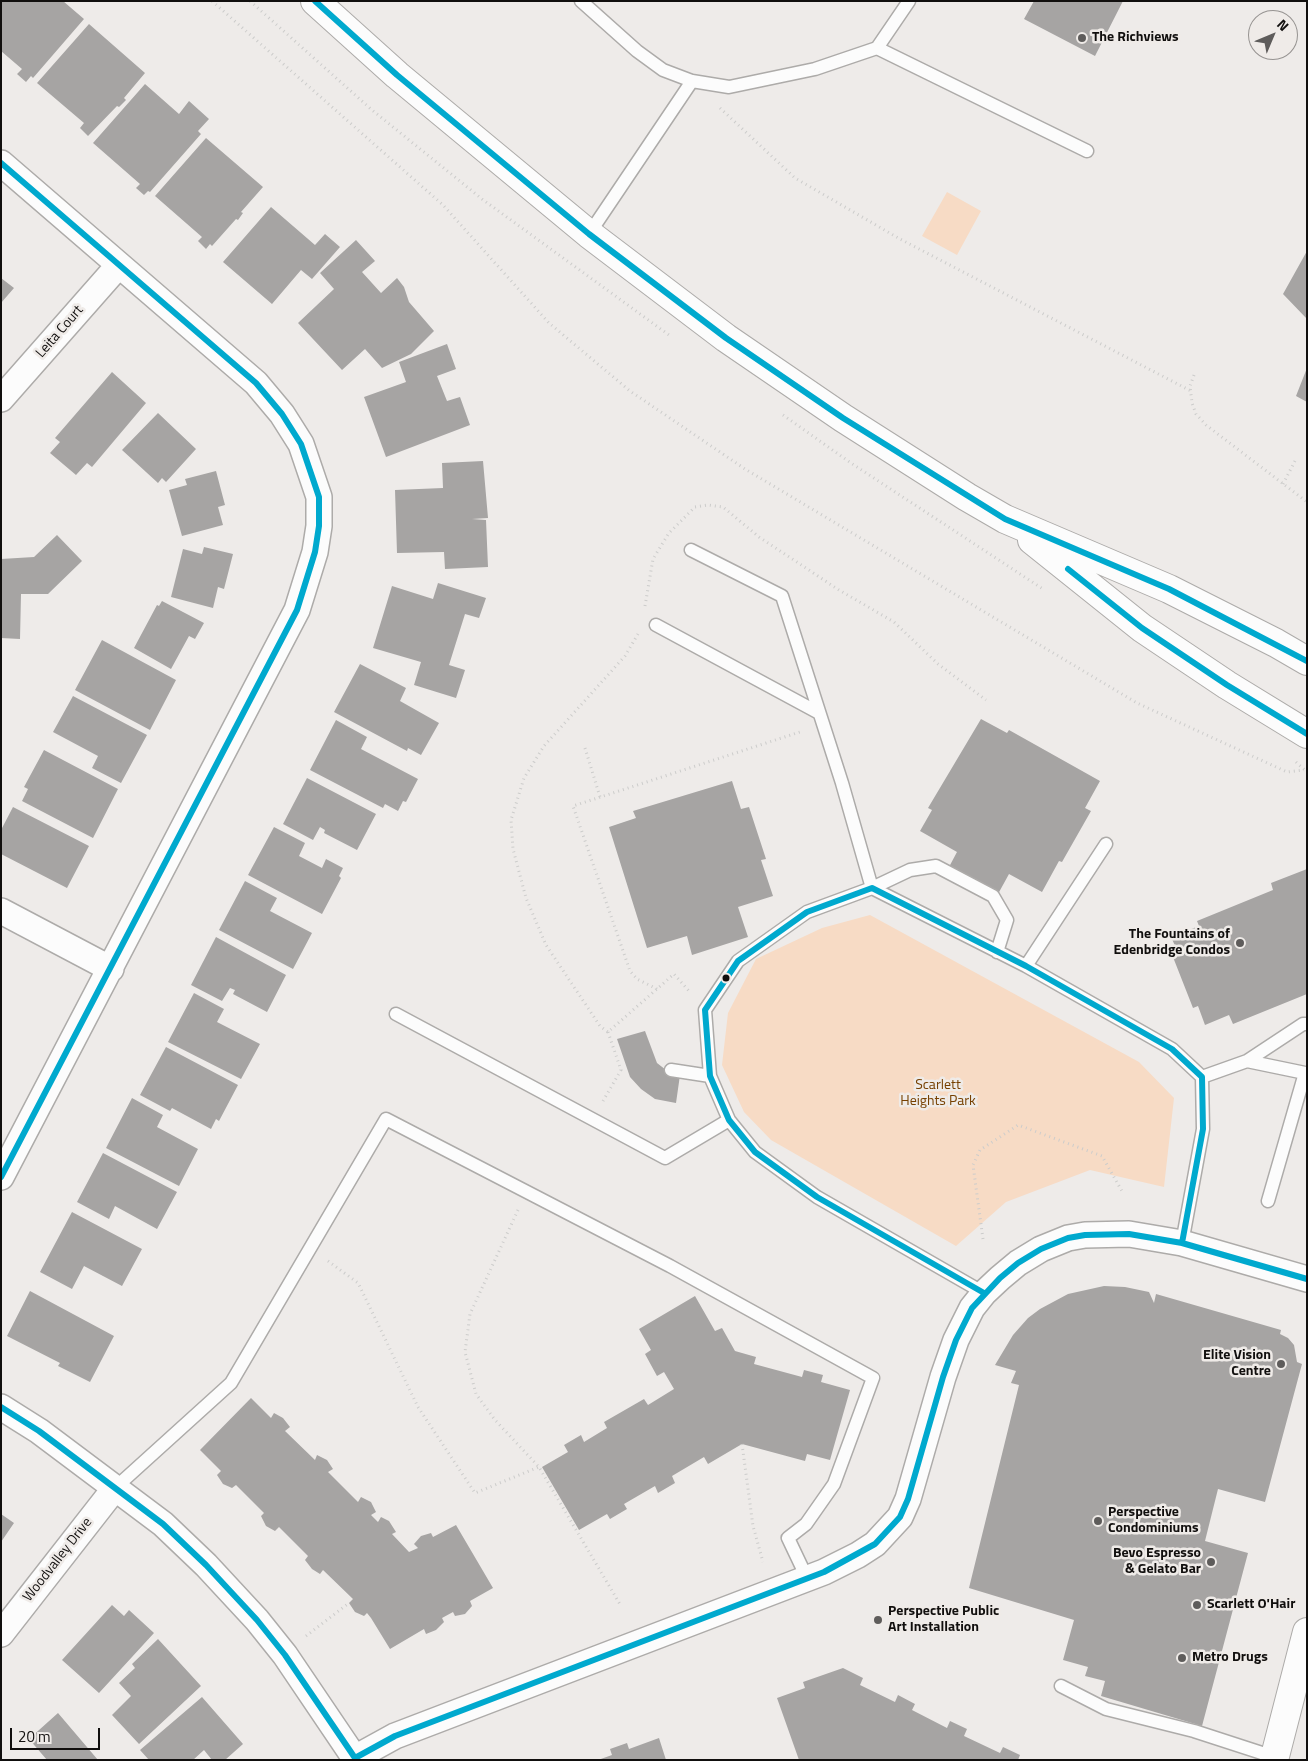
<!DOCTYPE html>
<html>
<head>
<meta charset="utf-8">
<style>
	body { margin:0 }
	#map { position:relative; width:1308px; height:1761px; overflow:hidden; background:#eeebe9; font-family:"Titillium Web",sans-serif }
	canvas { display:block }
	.frame { position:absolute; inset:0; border:2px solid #110f0e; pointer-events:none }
	.north { position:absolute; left:1248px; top:10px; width:50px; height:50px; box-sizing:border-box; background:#efebe8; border:1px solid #969391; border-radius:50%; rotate:45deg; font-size:14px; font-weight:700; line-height:20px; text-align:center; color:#110f0e }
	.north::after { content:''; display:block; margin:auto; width:18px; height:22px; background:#5e5c5b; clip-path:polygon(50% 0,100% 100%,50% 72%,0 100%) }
	.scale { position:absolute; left:10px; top:1728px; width:90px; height:22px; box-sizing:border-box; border:2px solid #110f0e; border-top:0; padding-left:6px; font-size:15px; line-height:18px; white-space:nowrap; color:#110f0e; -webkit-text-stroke:4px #efebe8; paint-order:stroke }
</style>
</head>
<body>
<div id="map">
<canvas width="1308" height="1761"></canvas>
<div class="frame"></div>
<div class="north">N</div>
<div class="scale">20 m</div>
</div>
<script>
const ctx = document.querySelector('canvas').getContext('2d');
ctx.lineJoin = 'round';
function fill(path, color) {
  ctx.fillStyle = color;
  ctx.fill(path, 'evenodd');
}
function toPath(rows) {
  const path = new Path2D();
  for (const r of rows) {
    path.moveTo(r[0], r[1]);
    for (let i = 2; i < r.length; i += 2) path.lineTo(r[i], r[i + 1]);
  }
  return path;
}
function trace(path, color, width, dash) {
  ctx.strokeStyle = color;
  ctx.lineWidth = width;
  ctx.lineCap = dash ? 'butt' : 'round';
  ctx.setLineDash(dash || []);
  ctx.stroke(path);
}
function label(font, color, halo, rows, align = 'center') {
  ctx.font = font + ' "Titillium Web",sans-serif';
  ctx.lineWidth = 5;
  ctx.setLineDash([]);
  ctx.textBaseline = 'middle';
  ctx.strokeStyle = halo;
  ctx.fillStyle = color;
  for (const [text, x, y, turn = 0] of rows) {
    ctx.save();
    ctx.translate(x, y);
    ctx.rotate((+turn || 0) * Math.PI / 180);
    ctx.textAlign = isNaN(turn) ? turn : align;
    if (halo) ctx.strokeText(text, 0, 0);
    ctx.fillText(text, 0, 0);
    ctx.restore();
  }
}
fill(toPath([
	[947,192,981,211,957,255,922,236],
	[870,915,1139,1062,1174,1098,1164,1187,1090,1170,1006,1202,956,1246,771,1140,744,1112,722,1065,728,1013,756,959,822,928]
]), '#f7dbc5');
fill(toPath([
	[1,1,63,1,84,19,33,78,31,76,26,82,17,74,22,69,1,51],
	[1034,1,1123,1,1095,56,1024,19],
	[89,24,145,73,124,98,126,100,119,107,117,106,88,136,80,128,84,123,37,83],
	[145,84,179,114,189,101,209,119,198,131,201,134,150,192,148,191,144,195,136,188,140,184,93,143],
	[206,138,263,187,241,212,243,213,238,220,236,219,212,246,210,244,206,249,198,241,202,237,155,196],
	[271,207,315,245,325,234,340,247,312,279,301,270,272,304,223,262],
	[356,240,375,261,362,272,381,293,397,278,404,287,409,302,434,331,411,354,382,368,365,349,342,370,298,323,334,289,320,273],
	[1307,251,1307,319,1283,294],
	[1,278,14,288,1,303],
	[447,344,456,369,437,376,447,401,460,397,470,425,386,457,364,397,406,382,399,362],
	[1307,368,1307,402,1296,396],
	[112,372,146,403,92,467,87,463,76,475,50,453,60,442,55,438],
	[158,413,196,449,166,482,162,478,158,483,122,450],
	[483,461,488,518,472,519,486,520,488,567,445,569,444,552,397,553,395,490,443,488,442,463],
	[216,471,225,505,218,507,223,525,182,536,169,490,187,485,185,479],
	[57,535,82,561,48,594,21,594,20,639,1,638,1,559,34,557],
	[204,547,233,554,224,589,218,587,213,608,171,597,183,549,202,554],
	[438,583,486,598,479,618,465,614,449,665,465,670,456,698,414,685,421,662,373,648,392,586,433,599],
	[162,601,204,623,195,639,189,636,171,669,134,648,157,605,159,606],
	[102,640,176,680,150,730,75,690],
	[360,664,406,688,400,701,439,723,421,755,408,748,407,751,334,712],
	[73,696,147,735,121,783,92,768,98,756,53,732],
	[981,719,1007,733,1009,730,1100,781,1085,808,1091,811,1062,862,1059,861,1042,892,1009,874,998,894,949,867,957,852,920,831,932,810,928,808],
	[336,720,367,737,361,749,418,779,406,802,403,801,398,811,385,804,383,808,310,770],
	[44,750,118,789,93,838,22,801,28,789,24,787],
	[307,778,376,814,357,850,324,833,325,830,320,827,313,840,283,824],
	[732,781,741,809,749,807,766,859,761,860,773,896,738,907,748,937,692,955,687,936,647,948,609,827,636,818,633,811],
	[13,807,89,846,67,888,1,854,1,830],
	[274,827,305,843,299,856,322,868,326,859,343,868,339,876,341,878,322,914,248,875],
	[1307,869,1307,994,1233,1024,1229,1015,1205,1025,1198,1006,1193,1008,1171,952,1177,950,1171,937,1199,926,1197,921,1273,890,1271,883],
	[245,881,277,898,270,911,312,933,293,969,219,930],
	[216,937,286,975,267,1012,233,994,235,990,230,988,222,1001,191,985],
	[194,993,224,1009,217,1022,260,1044,241,1079,168,1042],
	[645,1031,657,1063,666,1070,680,1075,676,1103,655,1099,641,1089,630,1077,617,1039],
	[166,1047,238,1085,219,1121,216,1119,211,1129,172,1108,170,1111,140,1095],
	[132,1098,163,1115,157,1127,198,1149,179,1186,106,1148],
	[103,1153,177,1192,157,1229,115,1206,109,1219,77,1202],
	[72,1212,142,1249,122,1286,84,1266,72,1289,40,1272],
	[1104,1286,1125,1287,1149,1292,1154,1303,1156,1294,1281,1330,1280,1334,1288,1338,1294,1345,1297,1362,1302,1364,1265,1502,1218,1489,1205,1541,1248,1553,1202,1726,1101,1696,1105,1681,1085,1676,1088,1667,1063,1660,1074,1620,969,1588,1019,1385,1011,1383,1016,1371,995,1365,1013,1335,1028,1318,1040,1309,1068,1294],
	[30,1291,114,1336,90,1382,58,1366,60,1363,7,1336],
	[695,1296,715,1331,722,1328,735,1351,756,1357,754,1364,802,1377,804,1370,823,1375,821,1382,850,1390,830,1460,807,1454,805,1461,742,1444,708,1464,704,1457,672,1476,675,1483,658,1493,655,1486,624,1504,627,1509,610,1519,607,1514,579,1530,542,1467,568,1452,564,1445,581,1435,584,1442,607,1428,604,1422,644,1399,648,1405,674,1389,664,1372,657,1376,645,1354,651,1350,639,1329],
	[251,1398,271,1418,274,1413,283,1418,290,1427,285,1431,315,1460,317,1455,327,1460,333,1469,328,1472,358,1502,361,1497,371,1502,376,1512,371,1515,378,1522,381,1517,389,1521,396,1532,392,1534,409,1552,418,1548,414,1544,421,1536,431,1533,433,1537,456,1525,493,1588,470,1601,472,1606,465,1614,455,1616,453,1612,442,1618,444,1622,436,1630,426,1634,424,1629,390,1649,371,1618,367,1613,364,1616,355,1612,349,1603,353,1599,323,1570,320,1574,312,1569,305,1560,308,1556,279,1527,275,1531,266,1526,261,1516,264,1513,236,1485,232,1488,223,1484,217,1475,221,1471,200,1450],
	[1,1514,14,1523,1,1542],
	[112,1605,124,1616,129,1610,154,1633,99,1693,62,1660],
	[158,1639,201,1686,139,1744,112,1715,131,1696,119,1683,135,1668,132,1664],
	[843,1668,863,1678,860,1685,895,1702,898,1695,915,1704,912,1710,947,1728,950,1721,967,1729,964,1736,1000,1753,1003,1747,1020,1755,1018,1760,799,1760,777,1698,805,1688,803,1682],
	[202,1697,243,1744,225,1760,212,1760,204,1750,193,1760,149,1760,140,1750],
	[58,1713,98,1760,47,1760,29,1739],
	[659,1738,666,1760,598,1760,612,1755,610,1749,627,1743,629,1749]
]), '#a6a4a3');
const lane = toPath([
	[581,1,637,51,663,70,692,81,729,87,815,69,877,48,909,1],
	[877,48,1087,151],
	[589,234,692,81],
	[691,550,782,596,842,783,872,888,1026,966,1172,1049,1202,1077,1203,1129,1182,1243],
	[656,625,819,713],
	[1026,966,1106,844],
	[396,1014,665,1158,729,1120],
	[1247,1061,1303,1024,1307,1024],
	[671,1070,710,1076],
	[1202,1077,1247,1061,1305,1073,1268,1201],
	[984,1293,817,1197,755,1152,729,1120,710,1076,705,1010,738,961,807,912,872,888,910,870,936,866,993,896,1007,920,997,952],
	[115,1488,231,1383,386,1119,670,1266,873,1378,834,1484,806,1524,788,1538,807,1578],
	[1061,1686,1106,1709,1194,1731,1274,1757]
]);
const street = toPath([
	[1,163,256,383,282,414,301,444,319,497,319,526,315,552,297,610,1,1177],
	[1,399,119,265],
	[1,911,111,969],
	[1,1407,39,1431,163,1524,206,1565,257,1620,285,1655,356,1760],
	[1,1634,115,1488],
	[355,1758,395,1736,824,1572,858,1555,875,1544,900,1517,908,1499,943,1377,956,1340,972,1308,984,1293,1000,1278,1018,1263,1041,1249,1068,1238,1085,1235,1129,1234,1182,1243,1307,1279]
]);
const secondary = toPath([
	[1274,1760,1307,1632]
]);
const primary = toPath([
	[315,1,397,75,589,234,726,338,843,418,967,497,1005,519,1169,589,1276,643,1307,661],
	[1032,540,1142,628,1227,685,1307,734]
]);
trace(lane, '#adaba9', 15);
trace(street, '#adaba9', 28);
trace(secondary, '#adaba9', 30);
trace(primary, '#adaba9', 30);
trace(toPath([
	[212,1,443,205,549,323,630,391,745,469,1137,703,1287,772,1304,770],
	[250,1,372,110,482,199,669,335],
	[720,108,795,178,900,239,1191,391],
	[1194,375,1190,386,1192,403,1196,414,1206,425,1307,502],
	[783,415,851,463,1043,589],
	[1283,484,1295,461],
	[645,606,653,559,669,533,695,507,708,505,723,507,759,537,839,590,894,622,938,664,986,700],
	[638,634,625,656,544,746,524,778,511,820,513,849,526,898,546,945,600,1026,608,1032,674,974,690,992],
	[585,748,600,797],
	[1296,762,1307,772],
	[657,989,637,979,630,971,573,806,803,731],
	[603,1101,621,1070,608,1032],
	[518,1210,470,1314,465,1352,476,1394,495,1420,539,1467,621,1606],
	[983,1239,973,1165,980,1150,1018,1125,1102,1156,1123,1193],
	[328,1261,358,1283,418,1407,475,1493,539,1467],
	[742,1444,753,1526,763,1562],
	[306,1636,349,1603]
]), '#cccccb', 3, [1, 4]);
trace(lane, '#fcfcfc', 12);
trace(street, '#fcfcfc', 25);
trace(secondary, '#fcfcfc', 28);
trace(primary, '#fcfcfc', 28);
trace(toPath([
	[315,1,397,75,589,234,726,338,843,418,1005,519,1169,589,1307,661],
	[1,163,256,383,282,414,301,444,319,497,319,526,315,552,297,610,1,1177],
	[1068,569,1142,628,1227,685,1307,734],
	[984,1293,817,1197,755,1152,729,1120,710,1076,705,1010,738,961,807,912,872,888,1026,966,1172,1049,1202,1077,1203,1129,1182,1243],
	[1,1407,39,1431,163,1524,206,1565,257,1620,285,1655,355,1758,395,1736,824,1572,875,1544,900,1517,908,1499,943,1377,956,1340,972,1308,1000,1278,1018,1263,1041,1249,1068,1238,1085,1235,1129,1234,1182,1243,1307,1279]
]), '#00a9ce', 6);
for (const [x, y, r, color] of [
	[1082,38,5,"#5e5c5b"],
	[1240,943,5,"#5e5c5b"],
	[726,978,4.5,"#110f0e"],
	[1281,1364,5,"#5e5c5b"],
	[1098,1521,5,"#5e5c5b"],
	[1211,1562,5,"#5e5c5b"],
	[1197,1605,5,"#5e5c5b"],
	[878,1620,5,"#5e5c5b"],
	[1182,1658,5,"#5e5c5b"]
]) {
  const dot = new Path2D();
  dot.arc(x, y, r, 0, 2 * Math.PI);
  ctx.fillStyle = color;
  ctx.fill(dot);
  trace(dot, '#efebe8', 2);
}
label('bold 14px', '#110f0e', '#efebe8', [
	["The Richviews",1092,38],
	["The Fountains of",1230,935,"right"],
	["Edenbridge Condos",1230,951,"right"],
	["Elite Vision",1271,1356,"right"],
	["Centre",1271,1372,"right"],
	["Perspective",1108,1513],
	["Condominiums",1108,1529],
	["Bevo Espresso",1201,1554,"right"],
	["& Gelato Bar",1201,1570,"right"],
	["Scarlett O'Hair",1207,1605],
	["Perspective Public",888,1612],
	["Art Installation",888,1628],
	["Metro Drugs",1192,1658]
], 'left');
label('14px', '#110f0e', '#efebe8', [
	["Leita Court",60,332,-49],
	["Woodvalley Drive",58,1560,-52]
]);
label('14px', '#764000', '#efebe8', [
	["Scarlett",938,1086],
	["Heights Park",938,1102]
]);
</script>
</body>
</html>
